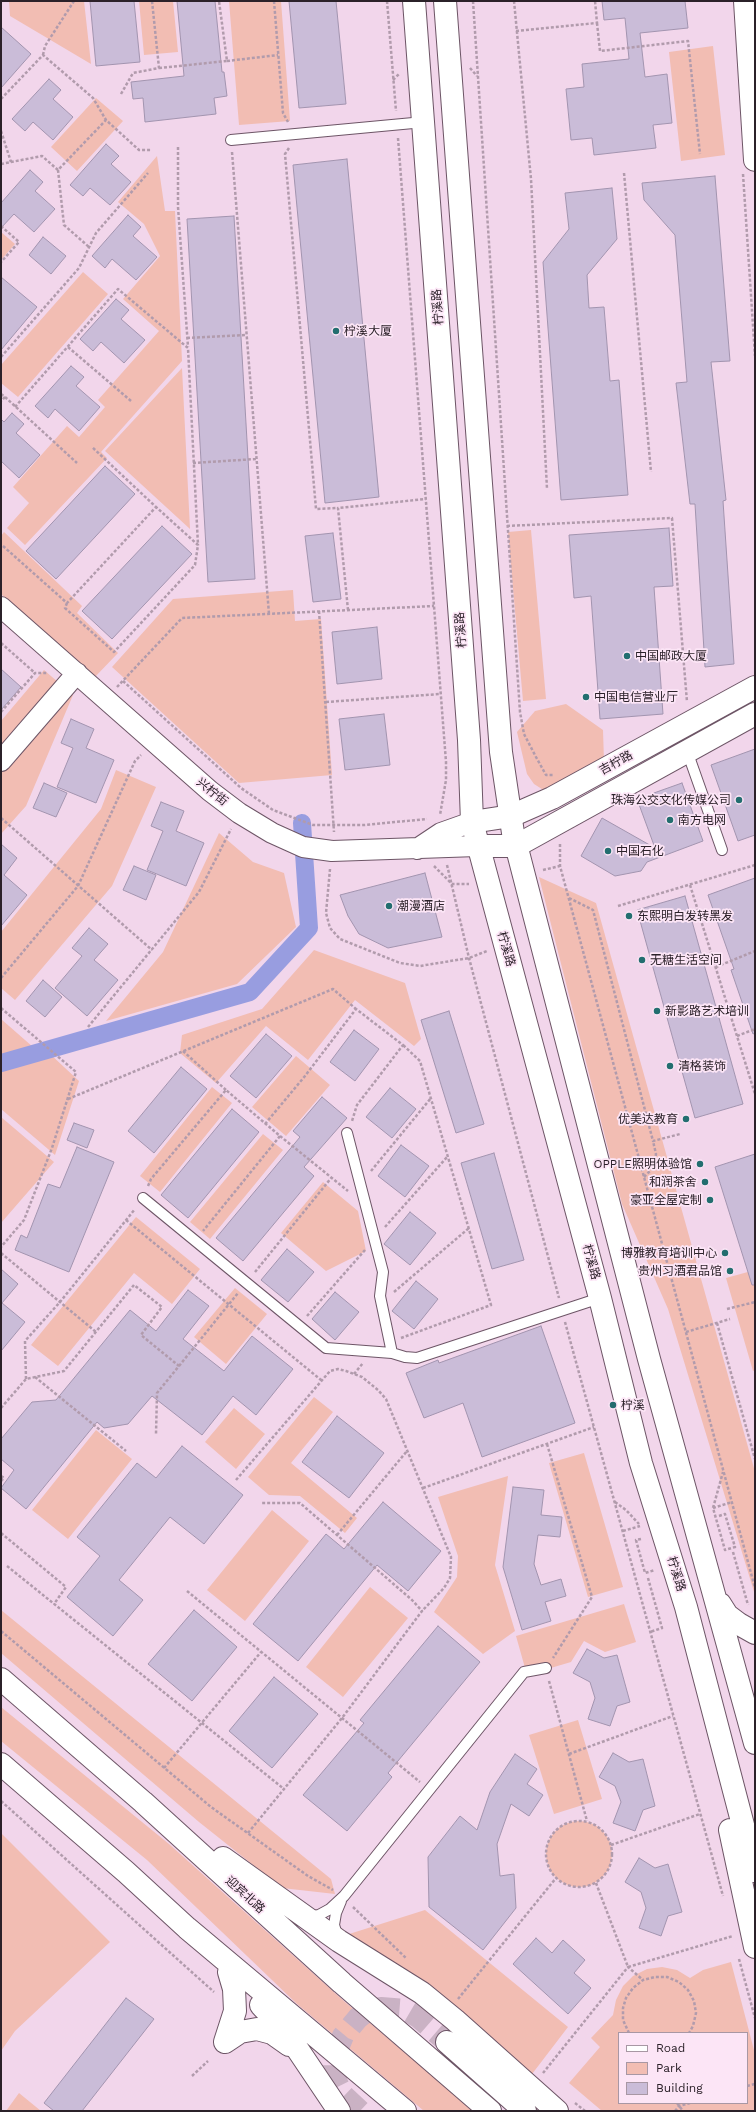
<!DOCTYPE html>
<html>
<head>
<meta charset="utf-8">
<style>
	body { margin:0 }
	#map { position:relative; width:756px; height:2112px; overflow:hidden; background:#f2d6eb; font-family:"Work Sans",sans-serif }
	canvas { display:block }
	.frame { position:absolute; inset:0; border:2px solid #2b2129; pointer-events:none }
	.legend { position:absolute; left:618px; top:2032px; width:130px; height:72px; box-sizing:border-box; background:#fce5f6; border:1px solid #a897a4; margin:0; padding:5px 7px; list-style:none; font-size:12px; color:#2b2129 }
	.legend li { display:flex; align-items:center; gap:8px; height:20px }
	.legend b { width:20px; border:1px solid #a897a4 }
</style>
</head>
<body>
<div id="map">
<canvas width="756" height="2112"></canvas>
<div class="frame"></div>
<ul class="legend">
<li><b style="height:5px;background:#fff"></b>Road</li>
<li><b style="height:11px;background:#f2bdb3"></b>Park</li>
<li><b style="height:11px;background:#cabcd8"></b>Building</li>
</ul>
</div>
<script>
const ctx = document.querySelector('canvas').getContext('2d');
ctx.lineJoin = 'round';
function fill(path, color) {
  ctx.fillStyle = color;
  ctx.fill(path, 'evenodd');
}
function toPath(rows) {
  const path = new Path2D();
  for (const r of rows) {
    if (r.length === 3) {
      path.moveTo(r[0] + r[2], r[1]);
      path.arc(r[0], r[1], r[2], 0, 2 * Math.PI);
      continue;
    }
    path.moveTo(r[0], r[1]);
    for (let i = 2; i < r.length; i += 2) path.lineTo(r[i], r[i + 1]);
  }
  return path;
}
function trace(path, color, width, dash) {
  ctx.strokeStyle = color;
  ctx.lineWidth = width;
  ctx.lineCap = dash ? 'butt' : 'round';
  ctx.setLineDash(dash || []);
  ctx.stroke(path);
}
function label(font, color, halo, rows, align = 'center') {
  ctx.font = font + ' "Work Sans","Noto Sans SC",sans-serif';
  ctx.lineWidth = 3.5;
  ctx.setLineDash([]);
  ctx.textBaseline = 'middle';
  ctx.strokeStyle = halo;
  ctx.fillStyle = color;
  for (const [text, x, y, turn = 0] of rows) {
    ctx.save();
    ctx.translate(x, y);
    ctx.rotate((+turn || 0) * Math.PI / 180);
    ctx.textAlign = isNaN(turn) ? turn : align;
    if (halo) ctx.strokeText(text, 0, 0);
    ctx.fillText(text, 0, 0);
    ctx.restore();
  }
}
fill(toPath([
	[9,1,84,1,91,64,10,16],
	[139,1,173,1,178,52,144,55],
	[229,1,281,1,290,121,239,125],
	[713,46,725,155,681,161,669,52],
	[96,98,123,121,77,171,51,147],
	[157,156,165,211,175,211,182,361,101,452,107,458,25,545,7,528,29,503,13,487,67,426,79,437,105,407,98,400,159,331,123,299,160,256,144,224,118,202],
	[1,232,15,244,1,260],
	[83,272,108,294,18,397,1,383,1,365],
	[182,368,190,529,105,451],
	[531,530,546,699,523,701,508,532],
	[4,532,82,606,77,613,118,653,94,678,1,594,1,536],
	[293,590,295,621,321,619,332,775,239,783,112,667,173,599],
	[44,670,73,695,26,806,1,834,1,721],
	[566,704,603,730,604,761,545,791,534,784,527,774,517,732,535,711],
	[116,770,156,787,112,886,15,1000,1,988,1,932,101,809],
	[219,833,253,862,284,873,296,927,237,984,106,1021,163,952],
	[539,877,596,903,755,1472,755,1595,668,1309,622,1204],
	[314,950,405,983,421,1039,414,1046,355,1000,308,1060,266,1026,216,1083,180,1053,182,1035,262,1009],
	[1,1019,33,1047,1,1055],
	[49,1053,79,1081,55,1155,1,1109,1,1068],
	[296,1056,330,1085,286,1136,252,1107],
	[212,1087,232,1103,160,1192,140,1176],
	[1,1117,54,1162,1,1223],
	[263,1134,283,1150,210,1239,190,1222],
	[323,1182,358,1211,366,1251,326,1271,281,1233],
	[136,1217,200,1269,172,1304,134,1273,58,1366,31,1345],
	[755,1270,755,1370,753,1371,726,1278],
	[235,1288,267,1314,226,1364,194,1337],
	[314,1397,333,1412,291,1463,357,1518,345,1533,300,1496,269,1495,248,1477],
	[234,1408,265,1434,236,1469,205,1442],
	[96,1430,132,1459,68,1539,32,1510],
	[584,1453,623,1587,588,1597,549,1463],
	[508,1476,495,1565,515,1631,483,1654,434,1612,457,1577,458,1556,438,1497],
	[272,1510,309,1541,245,1621,207,1590],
	[370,1587,408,1618,343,1697,306,1667],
	[624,1604,636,1642,605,1652,584,1641,571,1662,527,1675,516,1636],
	[1,1610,331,1879,335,1894,282,1888,199,1822,1,1653],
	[1,1707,169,1844,345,2002,474,2111,424,2111,297,2004,147,1860,1,1741],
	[578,1720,602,1799,554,1814,529,1735],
	[579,1854,33],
	[1,1833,110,1942,15,2031,1,2051],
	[425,1910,568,2027,529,2078,346,1935],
	[731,1962,755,2054,755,2111,602,2111,569,2083,600,2047,591,2038,613,2015,616,2000,623,1986,633,1976,647,1969,662,1967,677,1970,690,1978,703,1970],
	[619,2033,747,2033,747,2103,619,2103],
	[19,2093,41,2111,6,2111]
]), '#f2bdb3');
trace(toPath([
	[1,1063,250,992,309,928,302,823]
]), '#989de0', 18);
const building = toPath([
	[90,1,134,1,140,62,96,66,90,1],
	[177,1,215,1,222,72,224,72,227,96,214,98,216,114,145,122,143,98,133,99,131,82,184,76,177,1],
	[289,1,336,1,346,104,299,108,289,1],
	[602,1,685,1,688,28,640,33,645,77,667,74,672,123,653,125,656,148,594,155,592,138,571,140,566,89,584,87,582,64,629,59,625,18,604,20,602,1],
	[1,27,31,54,1,88,1,27],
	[49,79,61,90,53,99,73,117,53,140,33,122,25,131,12,119,49,79],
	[106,144,119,156,111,164,131,182,110,205,90,188,83,196,70,185,106,144],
	[347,159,379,497,325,503,293,165,347,159],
	[30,170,43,182,35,191,55,209,34,232,14,214,1,228,1,203,30,170],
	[715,176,730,361,711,362,726,500,723,501,734,664,705,667,695,504,690,504,676,383,687,382,675,235,644,200,642,183,715,176],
	[612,188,617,239,587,275,589,308,604,307,610,381,619,380,628,495,561,500,543,262,569,229,565,193,612,188],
	[128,215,141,227,133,236,157,257,136,280,112,259,105,268,92,256,128,215],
	[234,216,255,579,208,582,187,219,234,216],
	[43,237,66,256,51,274,29,255,43,237],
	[1,277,37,307,1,350,1,277],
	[116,299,129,310,121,319,145,340,124,363,101,342,93,351,80,339,116,299],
	[71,366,84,377,76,386,100,407,79,431,55,409,48,418,35,406,71,366],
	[12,413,24,424,16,433,40,455,19,478,1,461,1,419,4,422,12,413],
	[105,466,135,494,56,579,26,551,105,466],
	[162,526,192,554,112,639,82,611,162,526],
	[669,528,673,586,654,587,663,714,600,719,591,596,574,598,569,535,669,528],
	[333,533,341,599,313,602,305,536,333,533],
	[377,627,382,679,337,684,332,632,377,627],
	[1,669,21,687,1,710,1,669],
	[384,714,390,765,345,770,339,719,384,714],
	[71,719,94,729,86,748,114,760,96,803,57,787,73,748,61,743,71,719],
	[755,749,755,835,738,841,711,765,755,749],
	[44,783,67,793,56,817,33,808,44,783],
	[682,783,703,841,647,862,641,871,615,876,581,856,602,818,655,848,637,799,682,783],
	[161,802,184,811,176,831,204,843,186,886,147,870,163,831,151,826,161,802],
	[1,844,17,858,4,875,27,895,1,926,1,844],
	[134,866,156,875,146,900,123,890,134,866],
	[425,873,442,937,388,948,359,934,348,916,340,895,425,873],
	[755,878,755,1033,753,1034,731,970,734,969,708,895,755,878],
	[685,896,743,1104,695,1118,637,910,685,896],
	[89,928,108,944,94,960,118,980,87,1016,55,988,82,956,72,948,89,928],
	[43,980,62,997,45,1017,26,1001,43,980],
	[449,1011,484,1124,456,1133,421,1020,449,1011],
	[354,1030,379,1049,355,1081,330,1062,354,1030],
	[266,1034,292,1056,256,1098,230,1076,266,1034],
	[181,1067,207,1089,154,1153,128,1131,181,1067],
	[390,1088,416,1109,392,1138,366,1117,390,1088],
	[322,1097,347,1118,304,1167,314,1176,243,1261,216,1238,300,1137,293,1131,322,1097],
	[232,1109,259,1132,188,1218,161,1195,232,1109],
	[74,1123,94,1130,87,1148,67,1140,74,1123],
	[401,1145,429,1166,405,1197,378,1176,401,1145],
	[77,1147,114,1162,69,1272,15,1250,21,1235,27,1238,48,1184,60,1188,77,1147],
	[494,1153,524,1260,492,1269,461,1163,494,1153],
	[755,1154,755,1285,752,1285,715,1167,755,1154],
	[410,1212,436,1233,410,1265,384,1244,410,1212],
	[287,1249,314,1272,288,1302,261,1280,287,1249],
	[1,1269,18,1284,2,1303,25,1322,1,1351,1,1269],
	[416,1281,438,1299,414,1329,392,1311,416,1281],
	[188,1290,209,1306,183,1339,224,1371,252,1336,293,1369,256,1415,233,1396,202,1435,152,1396,128,1424,104,1428,97,1422,26,1509,1,1488,14,1470,1,1459,1,1439,32,1402,56,1400,130,1310,156,1331,188,1290],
	[335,1292,359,1312,335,1340,312,1319,335,1292],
	[541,1326,575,1423,482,1457,463,1403,424,1418,406,1373,438,1360,439,1363,541,1326],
	[337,1416,384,1453,349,1498,302,1462,337,1416],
	[182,1446,243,1495,204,1544,170,1517,119,1580,143,1600,113,1636,67,1597,100,1556,77,1537,137,1463,156,1478,182,1446],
	[513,1487,544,1490,541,1515,562,1517,560,1537,538,1535,534,1564,541,1585,561,1579,566,1596,545,1602,551,1621,522,1630,503,1567,513,1487],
	[383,1502,441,1551,408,1591,377,1565,298,1661,253,1624,326,1534,344,1549,383,1502],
	[194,1610,237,1647,192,1701,148,1664,194,1610],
	[438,1626,480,1662,388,1773,392,1777,347,1831,303,1795,364,1723,360,1720,438,1626],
	[587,1649,604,1658,617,1655,630,1702,617,1706,610,1726,588,1719,595,1698,590,1682,573,1673,587,1649],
	[274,1677,318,1714,272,1768,229,1731,274,1677],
	[613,1753,629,1762,643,1759,655,1806,643,1810,635,1831,613,1823,621,1802,615,1786,599,1777,613,1753],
	[515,1754,537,1769,527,1784,543,1795,529,1816,511,1804,497,1844,500,1876,514,1874,516,1908,483,1950,429,1907,428,1857,460,1816,477,1830,490,1792,515,1754],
	[639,1858,655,1868,668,1864,682,1912,668,1916,661,1936,639,1928,646,1908,641,1892,625,1882,639,1858],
	[536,1938,552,1953,563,1940,585,1960,574,1973,591,1988,568,2014,513,1964,536,1938],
	[126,1998,154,2019,82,2111,54,2111,44,2103,126,1998]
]);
fill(building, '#cabcd8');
trace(building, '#a294af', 1);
trace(toPath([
	[360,2111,343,2095,337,2083,333,2068,333,2060,343,2036,358,2018,367,2011,381,2008,406,2010,418,2017,447,2042]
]), '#cab2c4', 22, [22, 11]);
const service = toPath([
	[231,140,424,122],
	[687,751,722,850],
	[347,1133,383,1272,380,1296,392,1353],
	[143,1198,326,1348,392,1353,405,1357,417,1358,600,1298],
	[309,1917,319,1915,330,1909,344,1896,524,1672,546,1668],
	[338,1938,334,1925,336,1913,341,1901]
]);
const minor = toPath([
	[1,607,210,791,239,813,272,833,303,847,332,851,477,846],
	[1,761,77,673],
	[417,849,441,833,472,822]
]);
const tertiary = toPath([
	[745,1,755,160]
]);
const secondary = toPath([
	[472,822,511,816,552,798,755,687],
	[477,846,516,846,755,714]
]);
const primary = toPath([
	[414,1,469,740,472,822,600,1298,641,1463,686,1607,755,1871],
	[445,1,501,752,513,833,649,1359,755,1743],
	[720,1604,727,1615,739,1624,755,1633],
	[1,1679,143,1802,342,1983,490,2111],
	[1,1764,126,1872,187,1928,405,2111],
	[730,1830,755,1947],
	[223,1858,339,1941,422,1993,455,2020,557,2111],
	[261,2005,286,2032,339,2111],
	[225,2042,240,2032,257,2029,272,2033,289,2045],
	[225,2042,235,2011,234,1989,229,1972],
	[447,2042,525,2111]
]);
trace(service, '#6d5566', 12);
trace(minor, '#6d5566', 22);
trace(tertiary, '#6d5566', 24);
trace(secondary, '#6d5566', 24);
trace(primary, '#6d5566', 24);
trace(toPath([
	[274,1,283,113,288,122],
	[387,1,396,111],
	[473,1,520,712,524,734,536,757,546,775,553,775],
	[514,1,531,179,547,489],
	[597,23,600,51,688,41,700,154],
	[516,31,597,23,595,1],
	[43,55,45,46,74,1],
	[227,61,278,55],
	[159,68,227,61,219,1],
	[470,68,477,76],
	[393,80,400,73],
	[121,94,133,73,159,68,152,1],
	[1,99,43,55,93,98,106,120],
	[1,131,11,162],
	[398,138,446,762,446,780,440,815],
	[178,147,178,207,188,347],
	[289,148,285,154,316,509,338,508],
	[232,152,269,614],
	[1,164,42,156,58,170,106,120,139,150,151,150],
	[58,170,64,225,89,247],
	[624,173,651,472],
	[743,174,755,356],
	[1,226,19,242,1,262],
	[187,338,246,335],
	[68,347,131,401],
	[1,357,79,268,96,233,148,173],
	[1,394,5,397,1,401],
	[5,397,77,463],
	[15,407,118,289,188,348,198,545],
	[193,463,256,459],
	[507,526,672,518,687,702],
	[3,546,67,603,156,507,92,447],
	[67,603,65,608,114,652,195,565,198,545,156,507],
	[348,610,338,508,426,499],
	[319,611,334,832],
	[1,643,35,673],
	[123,681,241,788,273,810,313,825,364,825,427,819],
	[117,687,182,618,434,606],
	[326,702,440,694],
	[1,712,35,673,48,673],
	[1,818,152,950],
	[560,844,560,866,755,1588],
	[447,865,469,958,559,1298],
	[434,866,452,884,469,884],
	[330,869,326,913,330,928,340,939,400,963,420,966,469,958,487,951],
	[543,870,560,866],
	[690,885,755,1094],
	[569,898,593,910,653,1141,680,1134],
	[618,906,755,865],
	[716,967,755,951],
	[1,978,78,886,135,761,141,755],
	[1,1008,76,1072,52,1148,24,1220,1,1247],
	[88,1027,199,892,231,829],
	[737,1036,755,1029],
	[183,1051,226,1090],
	[68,1099,333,989,356,1009],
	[265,1124,305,1076,356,1009,403,1045,357,1105,352,1121],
	[280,1136,348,1191],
	[371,1171,431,1098],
	[644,1177,652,1169,655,1161,656,1154,653,1141],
	[148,1186,151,1179,226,1090,280,1136,203,1231],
	[126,1220,321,1380],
	[385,1227,448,1156],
	[1,1253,96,1332],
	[255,1272,332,1177],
	[394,1292,469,1228],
	[727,1309,755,1302],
	[307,1316,365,1250],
	[565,1322,723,1896],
	[717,1323,755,1459],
	[686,1332,730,1319],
	[401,1338,491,1305,420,1061,403,1045],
	[179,1366,238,1293],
	[354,1374,363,1363],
	[35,1377,126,1451],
	[26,1379,25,1341,60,1302,135,1209],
	[1,1408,26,1379,64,1371,134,1285,162,1307,141,1335,179,1366,157,1393,156,1434],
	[547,1444,592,1597,553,1658],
	[1,1476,4,1478,1,1481],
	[236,1480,330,1371,338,1369,346,1371,362,1377,378,1390,386,1399,451,1557,450,1578,444,1588,422,1611],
	[423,1488,594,1427],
	[615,1502,626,1510,639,1524],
	[713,1508,732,1502],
	[719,1516,725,1514,735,1547,725,1550,713,1508,723,1472],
	[623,1531,640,1526],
	[1,1533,66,1587,54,1604],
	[337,1535,407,1451],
	[641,1539,636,1540,645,1573,655,1570],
	[733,1552,748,1605],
	[7,1566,284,1789],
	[648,1578,662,1628,650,1632],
	[187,1591,420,1782],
	[1,1631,211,1807,308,1876,333,1890],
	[549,1681,587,1821],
	[569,1754,673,1716],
	[164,1768,261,1652],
	[1,1801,214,1992],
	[579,1854,33],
	[248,1833,342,1718,422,1611,412,1600,300,1503,262,1503],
	[611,1845,700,1814],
	[596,1883,628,1967,733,1936],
	[353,1907,407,1959],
	[739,1959,755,2018],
	[458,1999,556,1878],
	[629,2033,623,2020,623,2008,626,1998,633,1988,643,1980,655,1977,667,1977,679,1982,688,1990,694,2001,696,2013,693,2026,689,2033],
	[543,2073,628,1967,643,1980],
	[192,2076,208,2061],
	[747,2086,755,2084],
	[575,2103,585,2111],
	[677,2103,683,2111],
	[675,2111,679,2106,690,2103]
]), '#b19bac', 2.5, [3, 2]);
trace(service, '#fff', 10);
trace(minor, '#fff', 20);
trace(tertiary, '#fff', 22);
trace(secondary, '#fff', 22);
trace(primary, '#fff', 22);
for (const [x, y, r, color] of [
	[336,331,4,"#226e6f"],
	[627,656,4,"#226e6f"],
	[586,697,4,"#226e6f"],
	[739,800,4,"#226e6f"],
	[670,820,4,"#226e6f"],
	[608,851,4,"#226e6f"],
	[389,906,4,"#226e6f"],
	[629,916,4,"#226e6f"],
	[642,960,4,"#226e6f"],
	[657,1011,4,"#226e6f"],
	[670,1066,4,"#226e6f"],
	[686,1119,4,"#226e6f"],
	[700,1164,4,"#226e6f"],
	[705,1182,4,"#226e6f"],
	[710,1200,4,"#226e6f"],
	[725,1253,4,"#226e6f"],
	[730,1271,4,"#226e6f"],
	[613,1405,4,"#226e6f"]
]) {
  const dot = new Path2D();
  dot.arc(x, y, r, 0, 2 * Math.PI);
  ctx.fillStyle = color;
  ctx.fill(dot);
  trace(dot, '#fce5f6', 1.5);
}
label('12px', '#2b2129', '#fce5f6', [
	["柠溪路",438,307,-94],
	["柠溪路",461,630,-94],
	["吉柠路",616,763,-29],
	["兴柠街",212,792,39],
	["柠溪路",506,949,74],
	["柠溪路",591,1262,75],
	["柠溪路",676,1574,73],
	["迎宾北路",245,1895,42]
]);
label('12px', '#2b2129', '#fce5f6', [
	["柠溪大厦",344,331],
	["中国邮政大厦",635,656],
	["中国电信营业厅",594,697],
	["珠海公交文化传媒公司",731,800,"right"],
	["南方电网",678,820],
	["中国石化",616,851],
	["潮漫酒店",397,906],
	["东熙明白发转黑发",637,916],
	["无糖生活空间",650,960],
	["新影路艺术培训",665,1011],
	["清格装饰",678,1066],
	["优美达教育",678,1119,"right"],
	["OPPLE照明体验馆",692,1164,"right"],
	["和润茶舍",697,1182,"right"],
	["豪亚全屋定制",702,1200,"right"],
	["博雅教育培训中心",717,1253,"right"],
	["贵州习酒君品馆",722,1271,"right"],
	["柠溪",621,1405]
], 'left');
</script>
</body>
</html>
